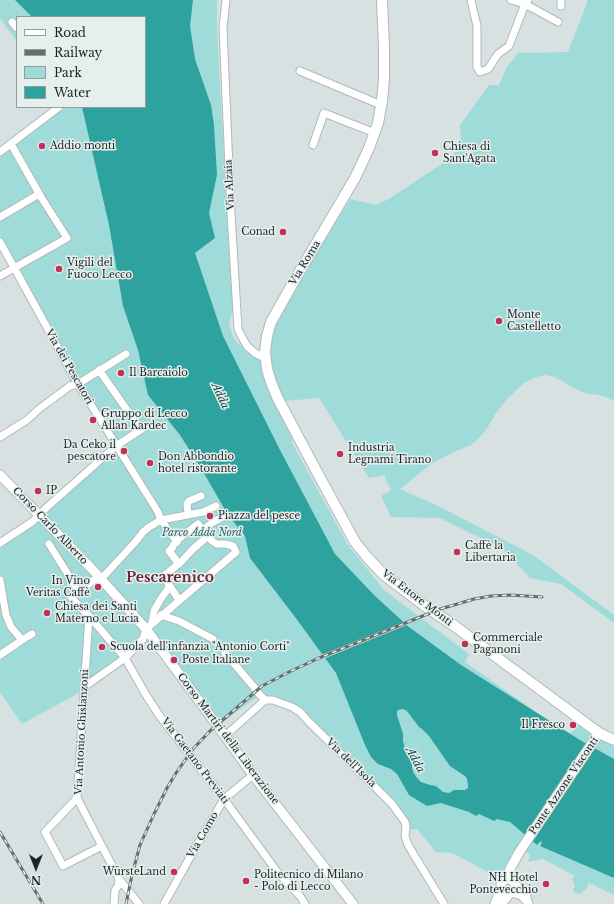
<!DOCTYPE html>
<html>
<head>
<meta charset="utf-8">
<style>
	body { margin:0 }
	#map { position:relative; width:614px; height:904px; overflow:hidden; background:#d7e1e1; font-family:"Libre Baskerville",serif }
	canvas { display:block }
	.legend { position:absolute; left:16px; top:16px; width:130px; height:92px; box-sizing:border-box; background:#e4efee; border:1px solid #959d9c; margin:0; padding:5px 7px; list-style:none; font-size:12px; color:#1e2221 }
	.legend li { display:flex; align-items:center; gap:8px; height:20px }
	.legend b { width:20px; border:1px solid #959d9c }
	.north { position:absolute; left:16px; top:848px; width:40px; height:40px; -webkit-text-stroke:3px #e4efee; paint-order:stroke; rotate:180deg; font-size:11px; font-weight:700; line-height:16px; text-align:center; color:#1e2221 }
	.north::after { content:''; display:block; margin:auto; width:14px; height:18px; background:#1e2221; clip-path:polygon(50% 0,100% 100%,50% 72%,0 100%) }
</style>
</head>
<body>
<div id="map">
<canvas width="614" height="904"></canvas>
<ul class="legend">
<li><b style="height:5px;background:#fff"></b>Road</li>
<li><b style="height:5px;background:#686e6e"></b>Railway</li>
<li><b style="height:11px;background:#9fdcd9"></b>Park</li>
<li><b style="height:11px;background:#2ea29f"></b>Water</li>
</ul>
<div class="north">N</div>
</div>
<script>
const ctx = document.querySelector('canvas').getContext('2d');
ctx.lineJoin = 'round';
function fill(path, color) {
  ctx.fillStyle = color;
  ctx.fill(path, 'evenodd');
}
function toPath(rows) {
  const path = new Path2D();
  for (const r of rows) {
    if (r.length === 3) {
      path.moveTo(r[0] + r[2], r[1]);
      path.arc(r[0], r[1], r[2], 0, 2 * Math.PI);
      continue;
    }
    path.moveTo(r[0], r[1]);
    for (let i = 2; i < r.length; i += 2) path.lineTo(r[i], r[i + 1]);
  }
  return path;
}
function trace(path, color, width, dash) {
  ctx.strokeStyle = color;
  ctx.lineWidth = width;
  ctx.lineCap = dash ? 'butt' : 'round';
  ctx.setLineDash(dash || []);
  ctx.stroke(path);
}
function label(font, color, halo, rows, align = 'center') {
  ctx.font = font + ' "Libre Baskerville",serif';
  ctx.lineWidth = 3;
  ctx.setLineDash([]);
  ctx.textBaseline = 'middle';
  ctx.strokeStyle = halo;
  ctx.fillStyle = color;
  for (const [text, x, y, turn = 0] of rows) {
    ctx.save();
    ctx.translate(x, y);
    ctx.rotate((+turn || 0) * Math.PI / 180);
    ctx.textAlign = isNaN(turn) ? turn : align;
    if (halo) ctx.strokeText(text, 0, 0);
    ctx.fillText(text, 0, 0);
    ctx.restore();
  }
}
fill(toPath([
	[0,0,217,0,217,31,229,249,233,310,229,324,234,339,241,346,241,341,245,349,249,353,261,360,264,377,274,402,293,438,292,443,348,545,384,590,469,654,465,662,569,735,578,725,614,747,614,895,589,883,586,890,583,891,583,893,580,894,574,892,573,889,575,887,572,878,575,876,543,859,528,862,530,854,519,850,505,881,452,853,436,852,417,829,406,830,379,793,331,750,290,703,257,697,220,724,160,649,140,640,126,659,87,683,77,694,22,724,0,692,0,541,48,508,115,446,73,386,0,246,0,152,56,107,145,107,145,17,17,17,17,41,0,19],
	[587,0,614,0,614,401,603,396,585,393,572,387,555,377,546,375,536,377,524,383,507,399,496,413,486,430,480,437,471,445,454,452,434,462,400,489,436,505,533,555,614,615,614,623,561,584,530,578,503,549,440,518,391,517,381,496,391,490,384,475,369,478,319,398,285,401,277,383,274,374,270,355,272,337,276,324,281,315,301,278,331,228,351,199,376,205,389,199,443,163,461,147,460,125,489,85,499,85,507,67,518,53,568,52,587,3]
]), '#9fdcd9');
fill(toPath([
	[15,0,193,0,190,26,195,59,211,105,214,125,217,175,209,213,215,238,195,253,223,336,280,450,335,554,375,596,409,627,461,665,580,740,614,759,614,878,540,846,542,843,541,841,537,845,510,822,497,819,494,821,479,814,476,816,469,812,441,803,427,806,409,795,397,774,391,769,378,764,371,757,365,745,336,673,295,617,250,558,245,536,228,515,201,468,180,435,148,395,138,350,123,306,109,225,82,107,145,107,145,17,32,17],
	[403,709,407,711,419,727,422,729,429,736,450,766,465,776,467,779,468,785,468,788,465,790,454,790,449,793,443,792,436,786,430,785,421,782,417,778,413,772,412,768,412,759,411,755,406,752,403,741,403,734,397,715,397,712,398,710]
]), '#2ea29f');
fill(toPath([
	[406,621,409,624,323,659,321,655]
]), '#d7e1e1');
const street = toPath([
	[226,0,223,28,231,214,238,329,243,339,247,346,255,353,265,358],
	[471,0,477,26,477,67,480,72,488,69,498,54,509,46,525,4,511,0],
	[528,0,525,4,558,22],
	[561,6,561,0],
	[12,22,17,28],
	[300,71,381,105],
	[313,145,324,113,375,133],
	[0,152,59,107],
	[0,217,39,194],
	[0,242,78,384,158,512,161,520,177,542,173,545,173,547,169,551,179,564],
	[0,276,67,238,41,197,11,144],
	[99,370,141,430],
	[0,437,27,420,39,409,70,386,78,384,126,354],
	[216,506,203,512,161,520,149,527,143,532,137,540,103,577,99,578,94,580,71,597,80,607,89,616,125,658,146,695,159,715,224,799,278,873,300,896,305,904],
	[188,514,187,504,189,501,201,496],
	[203,530,213,522,223,517],
	[0,543,32,522,46,508,116,446,148,425],
	[49,544,79,592],
	[0,580,6,615,11,627,22,640],
	[179,600,165,579,164,577,165,575,182,561,193,549,208,536],
	[161,615,179,621,213,639],
	[89,616,77,798,119,879,139,904],
	[152,623,154,611,160,600,170,586],
	[225,653,253,686,260,695,265,700,273,700,292,707,300,712,308,721,369,781,392,804,405,822,406,827,405,836,408,845,444,904],
	[0,655,22,640,32,634],
	[84,687,125,658,143,639,146,629,152,624,236,552,233,546,225,544,217,544,212,541,198,524,176,541],
	[225,736,265,700],
	[77,798,45,832,63,866,102,846],
	[515,884,525,891,529,904],
	[512,893,520,895,528,903],
	[114,904,115,890,118,886,119,879],
	[164,904,189,859,224,799,253,775]
]);
const secondary = toPath([
	[0,475,91,568,146,629,225,736,253,775,353,904],
	[508,886,7],
	[506,879,511,867,520,851,599,733],
	[495,904,501,889],
	[501,904,510,893]
]);
const primary = toPath([
	[382,0,384,47,384,79,382,101,378,123,369,148,355,178,297,276,271,322,267,336,265,352,267,369,271,382,277,397,317,472,355,542,367,557,384,575,425,606,456,627,599,733,614,740]
]);
trace(street, '#afb9b8', 9);
trace(secondary, '#afb9b8', 11);
trace(primary, '#afb9b8', 12);
trace(street, '#fff', 7);
trace(secondary, '#fff', 9);
trace(primary, '#fff', 10);
const rail = toPath([
	[0,832,43,904],
	[126,904,132,875,140,845,154,814,167,788,176,773,193,749,210,731,262,686,291,671,319,658,440,609,454,605,474,599,491,596,510,595,542,597]
]);
trace(rail, '#686e6e', 3);
trace(rail, '#e4efee', 1.5, [4.5]);
for (const [x, y, r, color] of [
	[42,146,4,"#c13156"],
	[435,153,4,"#c13156"],
	[283,232,4,"#c13156"],
	[59,269,4,"#c13156"],
	[499,321,4,"#c13156"],
	[121,373,4,"#c13156"],
	[93,420,4,"#c13156"],
	[124,451,4,"#c13156"],
	[340,454,4,"#c13156"],
	[150,463,4,"#c13156"],
	[38,491,4,"#c13156"],
	[210,516,4,"#c13156"],
	[457,552,4,"#c13156"],
	[98,587,4,"#c13156"],
	[47,613,4,"#c13156"],
	[465,644,4,"#c13156"],
	[102,647,4,"#c13156"],
	[174,660,4,"#c13156"],
	[573,725,4,"#c13156"],
	[174,872,4,"#c13156"],
	[246,881,4,"#c13156"],
	[546,884,4,"#c13156"]
]) {
  const dot = new Path2D();
  dot.arc(x, y, r, 0, 2 * Math.PI);
  ctx.fillStyle = color;
  ctx.fill(dot);
  trace(dot, '#e4efee', 1.5);
}
label('10px', '#1e2221', '#e4efee', [
	["Addio monti",50,146],
	["Chiesa di",443,147],
	["Sant'Agata",443,159],
	["Conad",275,232,"right"],
	["Vigili del",67,263],
	["Fuoco Lecco",67,275],
	["Monte",507,315],
	["Castelletto",507,327],
	["Il Barcaiolo",129,373],
	["Gruppo di Lecco",101,414],
	["Allan Kardec",101,426],
	["Da Ceko il",116,445,"right"],
	["pescatore",116,457,"right"],
	["Industria",348,448],
	["Legnami Tirano",348,460],
	["Don Abbondio",158,457],
	["hotel ristorante",158,469],
	["IP",46,491],
	["Piazza del pesce",218,516],
	["Caffè la",465,546],
	["Libertaria",465,558],
	["In Vino",90,581,"right"],
	["Veritas Caffè",90,593,"right"],
	["Chiesa dei Santi",55,607],
	["Materno e Lucia",55,619],
	["Commerciale",473,638],
	["Paganoni",473,650],
	["Scuola dell'infanzia \"Antonio Corti\"",110,647],
	["Poste Italiane",182,660],
	["Il Fresco",565,725,"right"],
	["WürsteLand",166,872,"right"],
	["Politecnico di Milano",254,875],
	["- Polo di Lecco",254,887],
	["NH Hotel",538,878,"right"],
	["Pontevecchio",538,890,"right"]
], 'left');
label('10px', '#1e2221', '#e4efee', [
	["Via Alzaia",230,185,-93],
	["Via Roma",305,263,-59],
	["Via dei Pescatori",69,367,60],
	["Corso Carlo Alberto",50,526,46],
	["Via Ettore Monti",417,598,37],
	["Via Antonio Ghislanzoni",82,732,-87],
	["Corso Martiri della Liberazione",228,739,53],
	["Via Gaetano Previati",195,761,53],
	["Via dell'Isola",351,763,44],
	["Ponte Azzone Visconti",564,786,-56],
	["Via Como",203,835,-60]
]);
label('italic 10px', '#2e5e5c', '#e4efee', [
	["Parco Adda Nord",202,533]
]);
label('italic 11px', '#144644', '#e4efee', [
	["Adda",220,396,65],
	["Adda",415,760,62]
]);
label('bold 14px', '#6c2635', '#e4efee', [
	["Pescarenico",170,578]
]);
</script>
</body>
</html>
